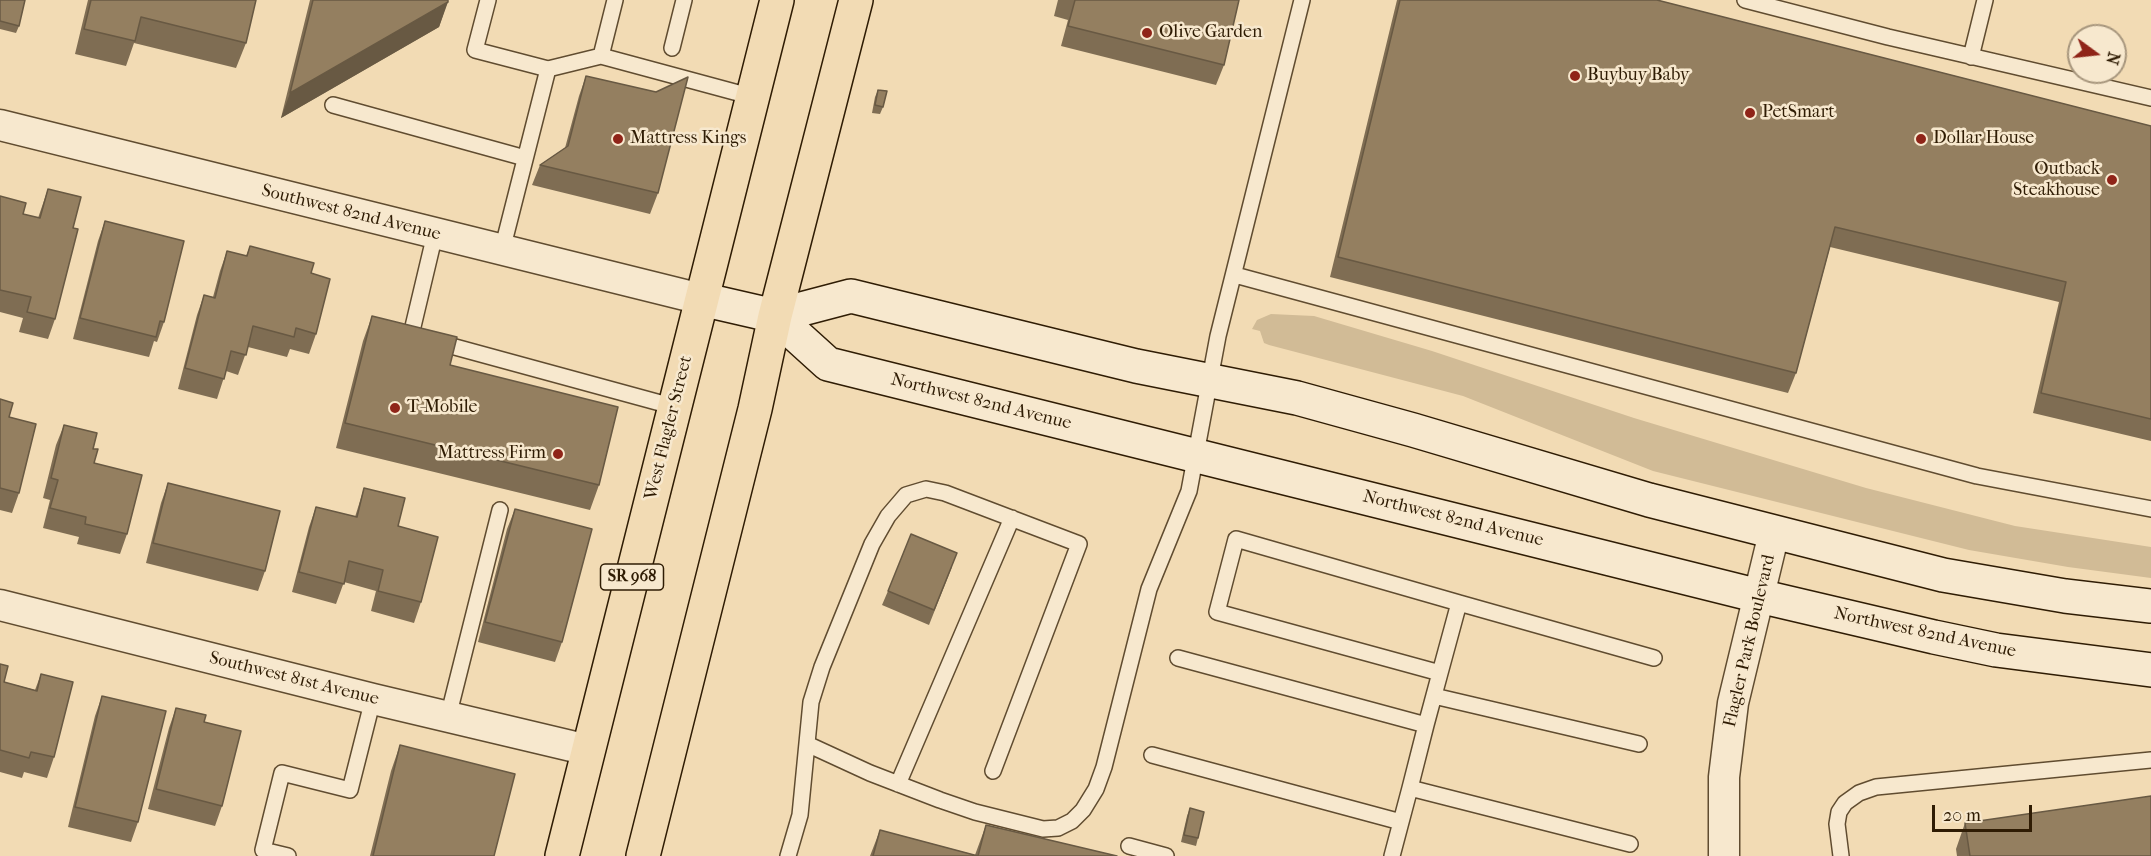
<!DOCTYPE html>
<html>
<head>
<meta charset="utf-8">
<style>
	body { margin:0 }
	#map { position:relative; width:2151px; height:856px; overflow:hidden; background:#f2dbb4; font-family:"IM FELL French Canon",serif }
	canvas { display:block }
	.north { position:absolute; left:2067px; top:24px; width:60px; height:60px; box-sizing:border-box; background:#f7e8ce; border:2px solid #a7967d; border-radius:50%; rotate:105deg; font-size:16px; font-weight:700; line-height:24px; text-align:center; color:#2f1c04 }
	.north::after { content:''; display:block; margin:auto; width:21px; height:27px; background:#8f2418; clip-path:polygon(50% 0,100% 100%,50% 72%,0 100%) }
	.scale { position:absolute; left:1932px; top:805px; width:100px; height:27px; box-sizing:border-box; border:3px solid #2f1c04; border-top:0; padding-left:8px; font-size:18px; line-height:21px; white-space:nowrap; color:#2f1c04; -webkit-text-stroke:4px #f7e8ce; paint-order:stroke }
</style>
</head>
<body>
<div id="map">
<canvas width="2151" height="856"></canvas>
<div class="north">N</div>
<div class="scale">20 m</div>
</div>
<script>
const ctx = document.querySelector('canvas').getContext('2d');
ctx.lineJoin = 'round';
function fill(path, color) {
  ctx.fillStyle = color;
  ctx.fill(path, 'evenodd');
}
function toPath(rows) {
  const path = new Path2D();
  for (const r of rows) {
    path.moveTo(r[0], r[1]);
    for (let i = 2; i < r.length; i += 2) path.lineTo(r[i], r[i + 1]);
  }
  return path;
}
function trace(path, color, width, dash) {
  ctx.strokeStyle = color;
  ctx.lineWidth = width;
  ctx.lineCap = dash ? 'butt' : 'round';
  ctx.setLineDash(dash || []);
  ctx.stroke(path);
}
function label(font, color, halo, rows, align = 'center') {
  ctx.font = font + ' "IM FELL French Canon",serif';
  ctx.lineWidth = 5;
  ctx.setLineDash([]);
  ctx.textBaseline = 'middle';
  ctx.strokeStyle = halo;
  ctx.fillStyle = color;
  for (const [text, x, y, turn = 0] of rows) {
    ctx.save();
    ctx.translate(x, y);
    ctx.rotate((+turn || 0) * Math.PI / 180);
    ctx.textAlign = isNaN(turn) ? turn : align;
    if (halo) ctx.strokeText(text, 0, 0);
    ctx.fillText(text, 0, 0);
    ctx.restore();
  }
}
fill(toPath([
	[1271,314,1314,316,1432,351,1634,418,1866,488,2015,526,2151,547,2151,578,2068,567,1969,550,1653,471,1463,396,1269,345,1264,343,1260,331,1252,329,1257,320]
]), '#d1bb96');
const lane = toPath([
	[488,0,475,50,548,69,502,250],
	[615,0,601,56,753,97],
	[1745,0,1888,37,2151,98],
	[672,48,684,0],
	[1971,57,1985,0],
	[548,69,601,56],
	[333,105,525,158],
	[435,234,411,335,675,407],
	[1235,275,1977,476,2151,509],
	[1459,603,1654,658],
	[1178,658,1426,725],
	[1434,696,1639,744],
	[448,717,500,510],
	[807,744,870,773,940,800,975,812,1043,829,1058,828,1072,821,1083,810,1096,789,1104,767,1149,589,1189,491,1218,336,1302,0],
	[1152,755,1401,822],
	[898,784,1012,518],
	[1410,788,1630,844],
	[1129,846,1166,856],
	[288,856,263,850,282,773,350,790,373,699],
	[788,856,800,815,811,702,822,667,872,544,888,516,906,495,926,489,945,493,1079,544,993,771],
	[1392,856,1410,788,1426,725,1440,673,1459,603,1236,539,1217,612,1440,673],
	[1841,856,1837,824,1839,812,1845,803,1859,793,1876,787,2151,760]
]);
const street = toPath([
	[0,125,701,299],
	[0,605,373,699,588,750],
	[1724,856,1724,777,1733,703,1774,533]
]);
const secondary = toPath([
	[701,299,775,316,828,364,1759,596,1934,637,1996,650,2151,670],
	[775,316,851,296,1136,366,1297,398,1413,430,1649,500,1943,575,2065,596,2151,606]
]);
const primary = toPath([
	[562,856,777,0],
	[643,856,755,409,775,316,856,0]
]);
trace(lane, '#604c30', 18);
trace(street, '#604c30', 33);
trace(secondary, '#2f1c04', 36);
trace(primary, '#2f1c04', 36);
trace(lane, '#f7e8ce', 15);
trace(street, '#f7e8ce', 30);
trace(secondary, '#f7e8ce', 33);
trace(primary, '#f2dbb4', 33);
fill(toPath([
	[0,0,19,26,16,33,0,29],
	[88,0,256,0,246,43,236,68,134,43,126,66,75,54],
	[310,0,448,0,439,27,281,118],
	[1058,0,1239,0,1224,65,1216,85,1061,46,1068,20,1054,16],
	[1397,0,1657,0,2151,126,2151,441,2033,413,2059,302,1830,247,1796,373,1788,393,1330,277],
	[586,76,658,193,650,214,532,185,540,165,565,148,579,96],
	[878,90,883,107,880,114,872,113,875,97],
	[48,189,73,228,55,319,48,339,19,332,23,318,0,312,0,196,23,214,38,218],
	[105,221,164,322,157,342,154,341,149,357,73,339,98,241],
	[250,246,311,273,316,334,309,354,290,349,287,357,248,347,238,375,226,371,217,399,178,389,197,315,204,295,213,297,220,271,227,251,246,256],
	[372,316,450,365,599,485,590,510,336,448,363,341],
	[0,399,9,417,19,493,12,513,0,510],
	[64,425,93,449,94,463,127,534,120,554,77,544,79,537,43,528,50,500,43,498,56,445],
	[168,483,265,571,258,591,146,563,161,503],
	[364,488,398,526,421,602,414,623,371,611,376,591,344,582,336,604,292,592,309,527,316,507,355,517],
	[515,509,562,642,555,662,478,642,507,529],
	[952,567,929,625,882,605,888,591],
	[0,664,4,682,35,690,41,674,54,757,47,778,24,772,22,778,0,772],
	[102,696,138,822,131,842,68,827,95,716],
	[176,708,204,722,222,806,215,826,148,809,169,728],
	[400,745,494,856,370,856,391,771],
	[1190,808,1198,838,1196,846,1181,842,1187,816],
	[1965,823,2151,856,1957,856,1956,849],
	[986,825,1117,856,870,856,880,830,975,855]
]), '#7f6d53');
fill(toPath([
	[448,2,439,27,281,118,290,93]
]), '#685943');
const building = toPath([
	[0,0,25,0,19,26,0,21,0,0],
	[91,0,256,0,246,43,141,17,135,41,84,29,91,0],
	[313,0,448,0,448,2,290,93,313,0],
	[1075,0,1239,0,1224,65,1068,26,1075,0],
	[1400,0,1657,0,2151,126,2151,419,2041,393,2066,282,1835,227,1796,373,1338,257,1400,0],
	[586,76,656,92,688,77,658,193,540,165,568,146,586,76],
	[878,90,887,91,883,107,875,105,878,90],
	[48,189,81,197,73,228,78,229,55,319,27,312,31,297,0,290,0,196,26,203,23,214,40,218,48,189],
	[105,221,184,241,164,322,160,321,156,337,80,318,105,221],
	[250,246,314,263,311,273,330,279,316,334,296,328,294,337,253,326,246,355,231,351,224,379,185,368,204,295,215,298,227,251,247,256,250,246],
	[372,316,457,337,450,365,618,407,599,485,345,423,372,316],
	[0,399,13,403,9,417,36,424,19,493,0,488,0,399],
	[64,425,97,433,93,449,98,449,94,463,142,475,127,534,85,524,86,517,50,508,58,480,51,478,64,425],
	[168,483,280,511,265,571,153,543,168,483],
	[364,488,405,498,398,526,438,537,421,602,378,591,383,570,349,561,344,584,299,572,316,507,357,517,364,488],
	[515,509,592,529,562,642,485,622,515,509],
	[911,534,957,553,934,610,888,591,911,534],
	[0,664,8,666,4,682,37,691,41,674,73,682,54,757,31,752,29,758,0,750,0,664],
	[102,696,166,711,138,822,75,807,102,696],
	[176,708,206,715,204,722,241,731,222,806,156,789,176,708],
	[400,745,515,774,494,856,373,856,400,745],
	[2151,796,2151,856,1970,856,1965,823,2151,796],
	[1190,808,1204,812,1198,838,1184,835,1190,808],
	[986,825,1117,856,873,856,880,830,978,856,986,825]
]);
fill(building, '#947f60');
trace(building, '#685943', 1.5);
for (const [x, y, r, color] of [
	[1147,33,6,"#8f2418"],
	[1575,76,6,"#8f2418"],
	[1750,113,6,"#8f2418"],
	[618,139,6,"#8f2418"],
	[1921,139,6,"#8f2418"],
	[2112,180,6,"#8f2418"],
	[395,408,6,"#8f2418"],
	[558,454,6,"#8f2418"]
]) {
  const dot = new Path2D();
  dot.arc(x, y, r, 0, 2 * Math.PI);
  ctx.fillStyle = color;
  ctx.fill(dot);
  trace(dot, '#f7e8ce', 2);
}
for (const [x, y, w] of [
	[632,577,63]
]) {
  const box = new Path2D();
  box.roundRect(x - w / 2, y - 13, w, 26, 4.5);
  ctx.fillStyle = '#f7e8ce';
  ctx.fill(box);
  trace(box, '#2f1c04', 1.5);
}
label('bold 16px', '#2f1c04', null, [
	["SR 968",632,577]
]);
label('18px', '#2f1c04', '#f7e8ce', [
	["Olive Garden",1159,33],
	["Buybuy Baby",1587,76],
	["PetSmart",1762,113],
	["Mattress Kings",630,139],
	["Dollar House",1933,139],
	["Outback",2100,170,"right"],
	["Steakhouse",2100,191,"right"],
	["T-Mobile",407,408],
	["Mattress Firm",546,454,"right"]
], 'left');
label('18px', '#2f1c04', '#f7e8ce', [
	["Southwest 82nd Avenue",351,213,14],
	["Northwest 82nd Avenue",981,402,14],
	["West Flagler Street",669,428,-76],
	["Northwest 82nd Avenue",1453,519,14],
	["Northwest 82nd Avenue",1925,633,12],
	["Flagler Park Boulevard",1750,641,-77],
	["Southwest 81st Avenue",294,679,14]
]);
</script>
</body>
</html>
